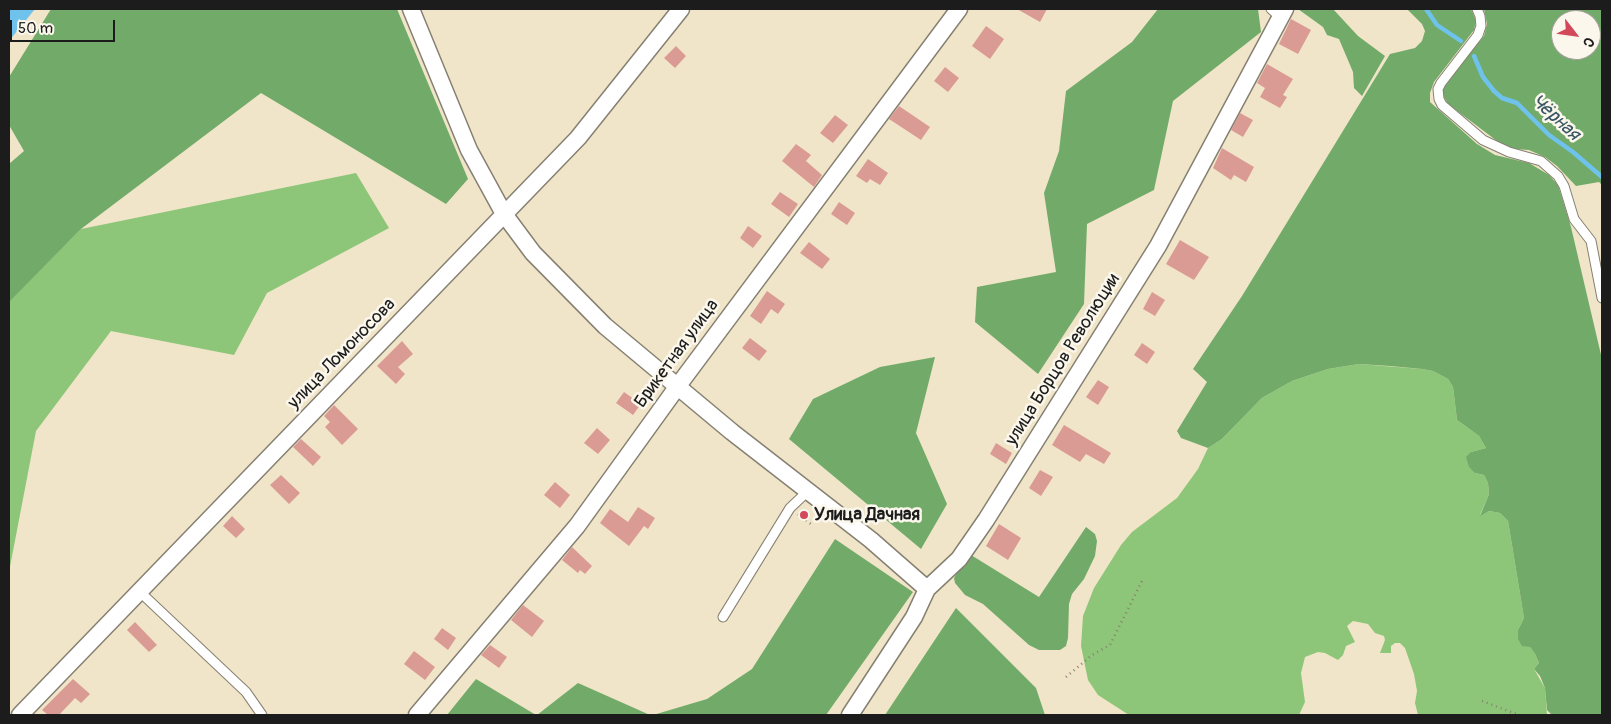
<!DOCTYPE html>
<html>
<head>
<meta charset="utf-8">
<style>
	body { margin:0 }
	#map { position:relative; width:1611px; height:724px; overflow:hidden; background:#f0e5c8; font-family:Pangolin,sans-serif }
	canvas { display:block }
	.frame { position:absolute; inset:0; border:10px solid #1c1c1c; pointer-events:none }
	.north { position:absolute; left:1551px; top:10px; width:50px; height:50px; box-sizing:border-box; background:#fbf7ec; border:1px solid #a29f99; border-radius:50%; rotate:120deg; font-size:14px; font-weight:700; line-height:20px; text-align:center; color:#1c1c1c }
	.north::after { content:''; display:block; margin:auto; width:18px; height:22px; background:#d1495b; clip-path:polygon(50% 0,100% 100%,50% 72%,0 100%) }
	.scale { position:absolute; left:10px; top:20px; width:105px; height:22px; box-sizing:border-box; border:2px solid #1c1c1c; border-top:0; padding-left:6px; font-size:15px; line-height:18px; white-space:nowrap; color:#1c1c1c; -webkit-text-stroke:4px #fbf7ec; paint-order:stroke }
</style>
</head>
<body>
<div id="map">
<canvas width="1611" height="724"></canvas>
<div class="frame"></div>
<div class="north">С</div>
<div class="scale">50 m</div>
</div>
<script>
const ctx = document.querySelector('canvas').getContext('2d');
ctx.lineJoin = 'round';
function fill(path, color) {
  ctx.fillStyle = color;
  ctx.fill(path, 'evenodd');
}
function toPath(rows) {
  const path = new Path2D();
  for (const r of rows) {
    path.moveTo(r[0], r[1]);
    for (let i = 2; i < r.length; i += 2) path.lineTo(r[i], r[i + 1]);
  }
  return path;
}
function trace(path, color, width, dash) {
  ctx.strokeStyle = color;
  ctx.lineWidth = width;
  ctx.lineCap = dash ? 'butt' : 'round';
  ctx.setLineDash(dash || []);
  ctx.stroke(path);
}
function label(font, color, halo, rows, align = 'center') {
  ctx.font = font + ' Pangolin,sans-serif';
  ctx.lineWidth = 5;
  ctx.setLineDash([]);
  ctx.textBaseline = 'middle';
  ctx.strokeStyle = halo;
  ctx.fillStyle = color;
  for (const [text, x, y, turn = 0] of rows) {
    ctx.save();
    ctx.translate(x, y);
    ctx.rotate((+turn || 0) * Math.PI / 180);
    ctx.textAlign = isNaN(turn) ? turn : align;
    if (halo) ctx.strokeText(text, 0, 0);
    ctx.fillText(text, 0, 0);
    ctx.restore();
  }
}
fill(toPath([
	[356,173,389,228,267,293,234,355,111,331,36,431,9,572,9,301,81,229],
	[1359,364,1422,369,1433,371,1448,379,1453,387,1457,420,1479,436,1486,448,1471,452,1475,473,1484,475,1488,483,1489,494,1480,515,1489,511,1500,513,1508,521,1524,618,1518,630,1535,654,1539,663,1534,669,1545,688,1547,715,1418,715,1415,703,1417,691,1414,674,1405,648,1400,643,1395,643,1391,646,1391,653,1380,653,1385,640,1384,636,1375,633,1368,624,1353,621,1347,626,1355,642,1346,646,1343,655,1338,660,1325,653,1318,652,1305,657,1301,673,1305,702,1299,715,1129,715,1098,695,1088,680,1081,646,1083,616,1094,588,1121,545,1132,532,1177,498,1198,469,1208,448,1222,439,1262,398,1292,381,1328,369]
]), '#8dc679');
fill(toPath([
	[51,9,397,9,468,179,446,204,261,93,81,229,9,302,9,164,24,151,9,125,9,77],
	[1158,9,1258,9,1261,32,1173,101,1154,190,1087,224,1084,304,1038,374,975,322,977,287,1056,272,1044,193,1059,151,1066,91,1132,42],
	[1298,9,1333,9,1358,36,1385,56,1362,96,1354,88,1353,72,1339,39,1327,35,1323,27],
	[1407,9,1471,9,1476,21,1474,30,1434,82,1430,93,1430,102,1477,144,1495,155,1529,163,1549,175,1558,185,1571,227,1602,359,1602,715,1552,715,1547,710,1545,688,1540,676,1534,669,1539,663,1535,654,1530,647,1522,646,1518,639,1518,630,1524,618,1508,521,1500,513,1489,511,1480,516,1489,494,1488,483,1484,475,1475,473,1469,467,1466,457,1471,452,1486,448,1479,436,1457,420,1453,387,1448,379,1433,371,1422,369,1390,366,1359,364,1328,369,1292,381,1262,398,1222,439,1208,448,1181,438,1177,431,1207,382,1193,369,1242,296,1390,54,1415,48,1422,41,1425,31,1422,24],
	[1484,9,1602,9,1602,185,1599,182,1576,186,1557,166,1545,157,1529,150,1514,149,1501,144,1448,104,1444,97,1442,90,1444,84,1484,36,1487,24],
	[1561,20,1591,20,1591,50,1561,50],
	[935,357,916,433,947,504,921,549,789,439,813,399,880,367],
	[1086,527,1095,534,1097,541,1095,556,1084,579,1072,594,1069,604,1068,638,1066,646,1060,650,1039,650,1029,645,983,604,965,595,955,583,954,578,965,559,971,555,1039,597],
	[835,539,913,592,826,715,653,715,707,699,752,669],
	[956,608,1036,688,1045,715,885,715],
	[476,679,536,715,447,715],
	[578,683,650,715,537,715]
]), '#72ab69');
fill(toPath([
	[9,9,35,9,9,41]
]), '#6fc2eb');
trace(toPath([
	[1426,9,1437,25,1461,41],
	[1474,56,1483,77,1494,91,1502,98,1517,103,1549,135,1573,152,1602,177]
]), '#6fc2eb', 4.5);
fill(toPath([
	[1017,9,1047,9,1040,22],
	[1291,19,1311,30,1298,54,1279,44],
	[986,26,1004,39,990,59,972,46],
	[676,46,686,56,675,68,664,58],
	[1267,64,1293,79,1283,95,1287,97,1280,108,1260,97,1265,88,1257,83],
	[945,67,959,78,948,92,934,81],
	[899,106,930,127,921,140,889,119],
	[1240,113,1253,120,1243,137,1231,130],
	[835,115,848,125,833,143,820,133],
	[796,144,811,155,806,161,822,175,814,187,782,161],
	[1222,148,1254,167,1246,182,1234,175,1231,180,1213,168],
	[868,159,888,173,880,185,870,179,867,183,856,176],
	[780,192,798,204,789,217,771,204],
	[839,202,855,213,847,225,831,214],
	[748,226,762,236,753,248,740,238],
	[1180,240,1209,257,1194,280,1166,264],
	[809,242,830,259,822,269,800,253],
	[767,291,785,304,778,314,771,309,761,324,750,316],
	[1152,292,1165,300,1155,316,1143,309],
	[750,338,767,351,759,361,742,348],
	[402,341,413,354,398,367,405,374,396,384,377,366],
	[1142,343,1155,352,1147,364,1134,355],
	[1098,380,1109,387,1098,405,1086,397],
	[624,392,641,404,633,415,616,403],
	[334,405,358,429,342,445,325,427,330,422,324,416],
	[1064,425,1111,453,1104,464,1086,454,1080,462,1052,445],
	[597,428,610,440,598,454,584,443],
	[301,439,321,457,313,466,293,447],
	[996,443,1012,453,1006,464,990,454],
	[1040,470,1053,477,1041,496,1029,488],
	[281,475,300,493,289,504,270,485],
	[555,482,570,495,560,508,544,495],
	[638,507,655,518,648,529,644,526,629,546,600,523,610,509,628,522],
	[232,516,245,529,236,538,223,526],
	[999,524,1021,538,1008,560,986,546],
	[572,547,592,566,585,574,580,570,578,573,562,560],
	[523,605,544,621,532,637,511,620],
	[135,622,157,645,149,652,127,630],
	[442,628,456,638,448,650,434,639],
	[490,645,507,657,499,668,481,655],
	[414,651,435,667,425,680,404,664],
	[73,679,90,694,81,703,75,698,59,715,48,715,42,710]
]), '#db9b95');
const service = toPath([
	[1271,9,1281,18],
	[1477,9,1480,16,1481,26,1478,35,1441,83,1438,89,1439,99,1442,105,1483,140,1509,152,1541,161,1558,176,1564,186,1574,219,1591,241,1602,298],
	[139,591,246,692,262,715],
	[723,617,790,508,808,491]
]);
const minor = toPath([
	[411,9,469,150,504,214,533,253,605,326,732,432,871,540,927,589],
	[20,715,578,138,681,9],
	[417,715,577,526,683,379,959,9],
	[850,715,914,617,927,589,959,559,986,520,1158,246,1285,9]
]);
trace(service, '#868072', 11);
trace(minor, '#868072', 19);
trace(toPath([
	[798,514,812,525],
	[1066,677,1092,655,1110,645,1142,581],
	[1482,701,1519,715]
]), '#868072', 2.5, [1, 4]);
trace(service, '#fff', 9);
trace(minor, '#fff', 16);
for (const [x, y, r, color] of [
	[804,515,5,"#d1495b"]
]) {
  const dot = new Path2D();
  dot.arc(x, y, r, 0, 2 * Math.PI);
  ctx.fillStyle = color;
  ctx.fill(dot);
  trace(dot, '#fbf7ec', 2);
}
label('18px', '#1c1c1c', '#fbf7ec', [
	["улица Ломоносова",342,354,-46],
	["Брикетная улица",677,354,-54],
	["улица Борцов Революции",1063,360,-58]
]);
label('bold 18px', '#1c1c1c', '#fbf7ec', [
	["Улица Дачная",814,515]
], 'left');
label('italic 19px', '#395664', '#fbf7ec', [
	["Чёрная",1555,118,42]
]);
</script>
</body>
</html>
